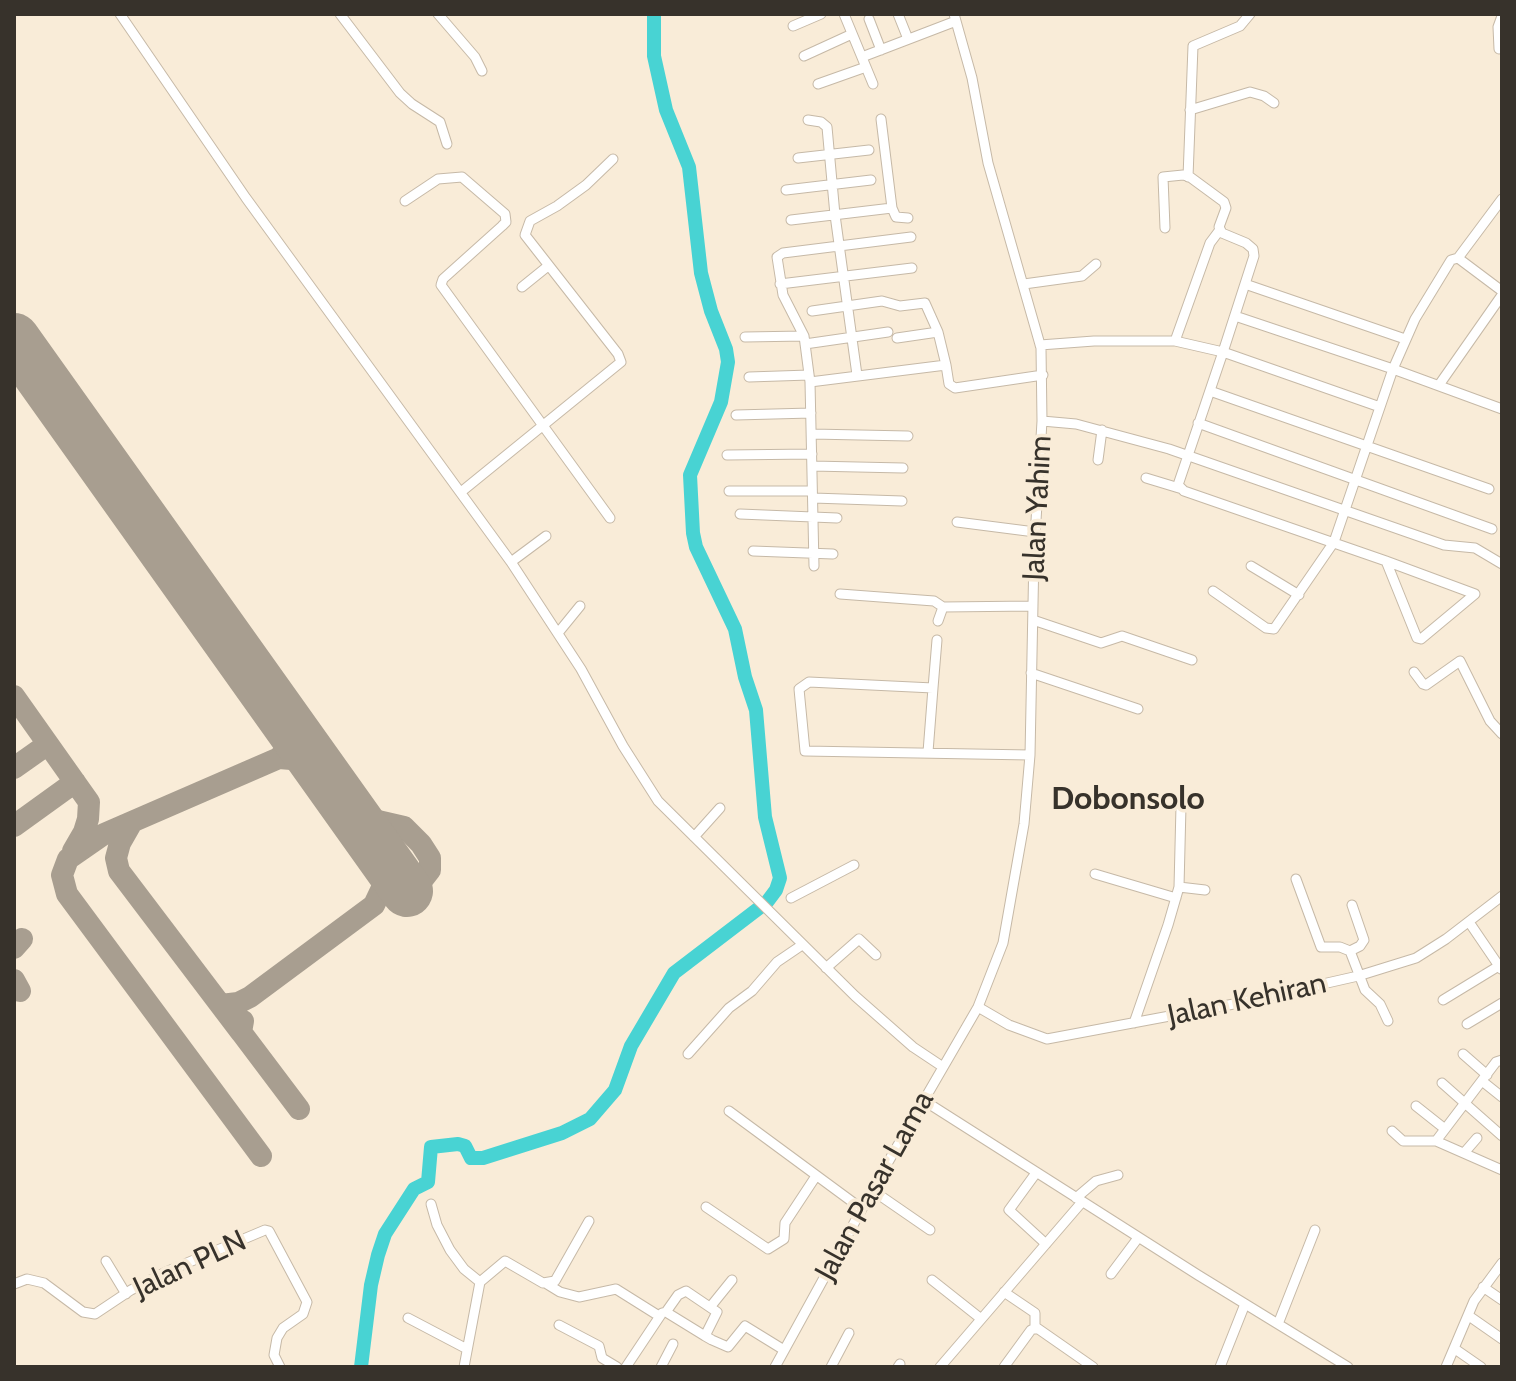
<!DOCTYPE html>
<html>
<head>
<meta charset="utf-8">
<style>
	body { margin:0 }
	#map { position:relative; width:1516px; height:1381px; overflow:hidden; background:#f9ecd8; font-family:Cabin,sans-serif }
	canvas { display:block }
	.frame { position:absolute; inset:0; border:16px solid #37322b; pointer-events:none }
</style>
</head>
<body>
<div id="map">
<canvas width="1516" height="1381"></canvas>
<div class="frame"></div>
</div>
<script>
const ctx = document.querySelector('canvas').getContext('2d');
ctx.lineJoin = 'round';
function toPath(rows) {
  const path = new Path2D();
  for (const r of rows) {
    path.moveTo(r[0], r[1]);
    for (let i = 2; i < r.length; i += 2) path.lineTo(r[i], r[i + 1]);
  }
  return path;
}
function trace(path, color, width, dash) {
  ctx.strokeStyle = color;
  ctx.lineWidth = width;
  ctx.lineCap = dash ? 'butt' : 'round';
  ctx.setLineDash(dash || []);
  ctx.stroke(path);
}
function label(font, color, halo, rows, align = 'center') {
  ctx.font = font + ' Cabin,sans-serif';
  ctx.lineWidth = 7;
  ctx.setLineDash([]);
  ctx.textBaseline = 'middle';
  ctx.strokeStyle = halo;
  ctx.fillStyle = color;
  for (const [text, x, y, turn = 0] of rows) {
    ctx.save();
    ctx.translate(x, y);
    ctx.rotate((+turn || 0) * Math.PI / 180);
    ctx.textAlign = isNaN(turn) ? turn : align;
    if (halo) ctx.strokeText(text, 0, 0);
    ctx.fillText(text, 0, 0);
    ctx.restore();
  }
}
trace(toPath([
	[361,1367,371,1285,378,1255,385,1234,414,1189,428,1182,431,1147,458,1144,465,1146,471,1158,483,1158,562,1133,590,1119,615,1090,631,1046,674,973,767,902,776,890,780,878,765,817,756,710,745,677,735,629,696,547,693,533,690,475,721,402,728,362,726,349,711,311,701,273,689,167,666,110,654,56,654,14]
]), '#48d3d3', 14);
trace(toPath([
	[14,696,89,802,88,819,84,832,73,851],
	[279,758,289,746,291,737,289,726],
	[14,768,48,744],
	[352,815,404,827,421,844,430,858,430,870,423,879,406,890],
	[132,822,120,843,116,858,119,871,241,1032],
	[14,826,75,782],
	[14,948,22,939],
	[14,980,20,991],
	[221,1005,238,1003,250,997,374,905,383,886,382,856],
	[243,1021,241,1032,299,1109],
	[261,1156,67,894,62,875,68,859,104,834,279,758,304,760,322,772]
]), '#a89e90', 22);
trace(toPath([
	[14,339,407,891]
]), '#a89e90', 52);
const minor = toPath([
	[120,14,246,198,511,562,581,669,623,746,658,801,855,996,913,1047,943,1067],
	[340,14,400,93,412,104,440,122,447,144],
	[438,14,475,57,482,71],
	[844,14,873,84],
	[898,14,908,39],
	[869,19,881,50],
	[793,26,821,14],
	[1499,49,1498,27,1502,16],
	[804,56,852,34],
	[862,57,956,21],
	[818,84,866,67],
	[1190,110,1250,92,1264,96,1274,103],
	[881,119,892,208,896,217,908,218],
	[808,120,821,122,827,127,835,215,857,375],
	[798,158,869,150],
	[1188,177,1193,46,1240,26,1250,14],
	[786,190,871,180],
	[405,201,438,179,462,177,505,214,506,222,502,226,443,279,441,285,610,518],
	[791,220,892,208],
	[1458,258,1502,199],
	[780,284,912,268],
	[1024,284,1082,276,1096,264],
	[1245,284,1405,339],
	[522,287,548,266],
	[1502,291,1458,258,1451,260,1415,319,1393,369,1502,409],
	[812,311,882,301,900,306,925,303,938,332,946,365],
	[745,337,804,336],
	[897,338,938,332],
	[1175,341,1210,243,1219,231],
	[805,344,888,332],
	[1040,345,1094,341,1175,341,1223,352,1254,256,1253,249,1246,243,1222,233,1219,227,1226,208,1224,202,1190,177,1183,175,1163,177,1165,228],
	[749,377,809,375],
	[810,382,804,336,783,295,777,257,783,253,911,237],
	[1439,385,1502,295],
	[1210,391,1489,489],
	[1380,407,1223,352,1178,485,1184,491,1386,561,1475,594,1421,639,1417,638,1386,561],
	[736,415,811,413],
	[1042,421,1076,424,1169,449,1444,545,1475,548,1502,564],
	[1198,423,1492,529],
	[812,434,908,436],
	[727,455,812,454],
	[1098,460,1102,430],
	[812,466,903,468],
	[1146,478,1179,488],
	[729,491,812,491],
	[461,492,621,362,618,354,525,235,530,221,557,206,586,185,613,159],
	[813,498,902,501],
	[740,514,837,518],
	[957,522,1035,532],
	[753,551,833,554],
	[511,562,546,536],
	[814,566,810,382,946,365,949,384,955,388,1043,375],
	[1251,566,1299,595],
	[1213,591,1266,628,1274,629,1334,542,1393,369,1235,316],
	[840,594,934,601,943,607],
	[1033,620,1101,643,1122,636,1192,660],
	[938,621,943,607,1033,606],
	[558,633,580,606],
	[1414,672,1423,684,1426,685,1460,661,1490,721,1502,734],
	[1031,673,1138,709],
	[933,688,937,640],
	[928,752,933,688,809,682,799,689,805,751,1030,755],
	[694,837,720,808],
	[1095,874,1176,898],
	[1296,879,1321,947,1340,947,1350,951,1365,990,1380,1004,1388,1021],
	[1179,887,1205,890],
	[791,898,854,865],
	[1469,922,1501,969],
	[1350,951,1360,946,1364,940,1352,905],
	[826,968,859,939,876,955],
	[1443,1000,1502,964],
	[978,1007,1009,1025,1047,1039,1239,1003,1358,976,1416,958,1446,939,1502,896],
	[1134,1023,1168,925,1179,887,1181,806],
	[1467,1024,1502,1003],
	[688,1054,729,1008,752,991,777,962,802,945],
	[1463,1054,1487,1075],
	[1482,1081,1502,1097],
	[1442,1083,1502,1136],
	[923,1100,1198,1275,1348,1367],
	[1416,1106,1445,1129],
	[729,1111,862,1209],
	[1392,1131,1403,1141,1436,1141,1502,1170],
	[1436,1141,1496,1062,1502,1060],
	[1464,1153,1477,1138],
	[1036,1173,1009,1210,1046,1244],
	[872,1190,930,1230],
	[1076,1198,1096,1181,1118,1175],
	[431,1204,437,1225,450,1250,464,1269,480,1282,464,1367],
	[706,1207,768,1249,784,1239,785,1223,816,1176],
	[106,1261,126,1294],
	[1111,1274,1138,1238],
	[932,1280,980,1318],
	[480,1282,505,1261,543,1283,555,1281,589,1221],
	[14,1284,27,1279,44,1283,83,1312,95,1314,131,1290,168,1271,265,1230,269,1231,307,1302,303,1314,283,1328,277,1338,274,1355,280,1367],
	[547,1284,560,1292,579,1297,616,1289,659,1316],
	[1483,1287,1502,1300],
	[1004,1292,1035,1313,1035,1329],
	[711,1306,732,1280],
	[666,1312,678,1295,686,1291,717,1312,705,1336,712,1340,728,1347,745,1326,784,1350],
	[1469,1316,1502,1339],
	[408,1318,467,1349],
	[1278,1324,1315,1230],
	[559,1325,599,1346,602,1358,617,1367],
	[1455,1349,1481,1367],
	[626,1367,662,1313,666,1312,705,1336],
	[661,1367,673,1344],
	[775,1367,880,1176,978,1007,1003,943,1024,824,1030,755,1034,554,1042,421,1041,348,988,163,972,78,954,14],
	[831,1367,849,1333],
	[898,1367,900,1364],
	[940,1367,1082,1202],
	[1004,1367,1031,1330,1037,1328,1093,1367],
	[1220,1367,1245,1304],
	[1446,1367,1474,1301,1502,1263]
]);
trace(minor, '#c6b9a7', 11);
trace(minor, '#fff', 9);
label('30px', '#37322b', '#f9ecd8', [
	["Jalan Yahim",1038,508,-87],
	["Jalan Kehiran",1247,1000,-12],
	["Jalan Pasar Lama",875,1186,-61],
	["Jalan PLN",190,1265,-25]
]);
label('bold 32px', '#37322b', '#f9ecd8', [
	["Dobonsolo",1128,800]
]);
</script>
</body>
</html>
